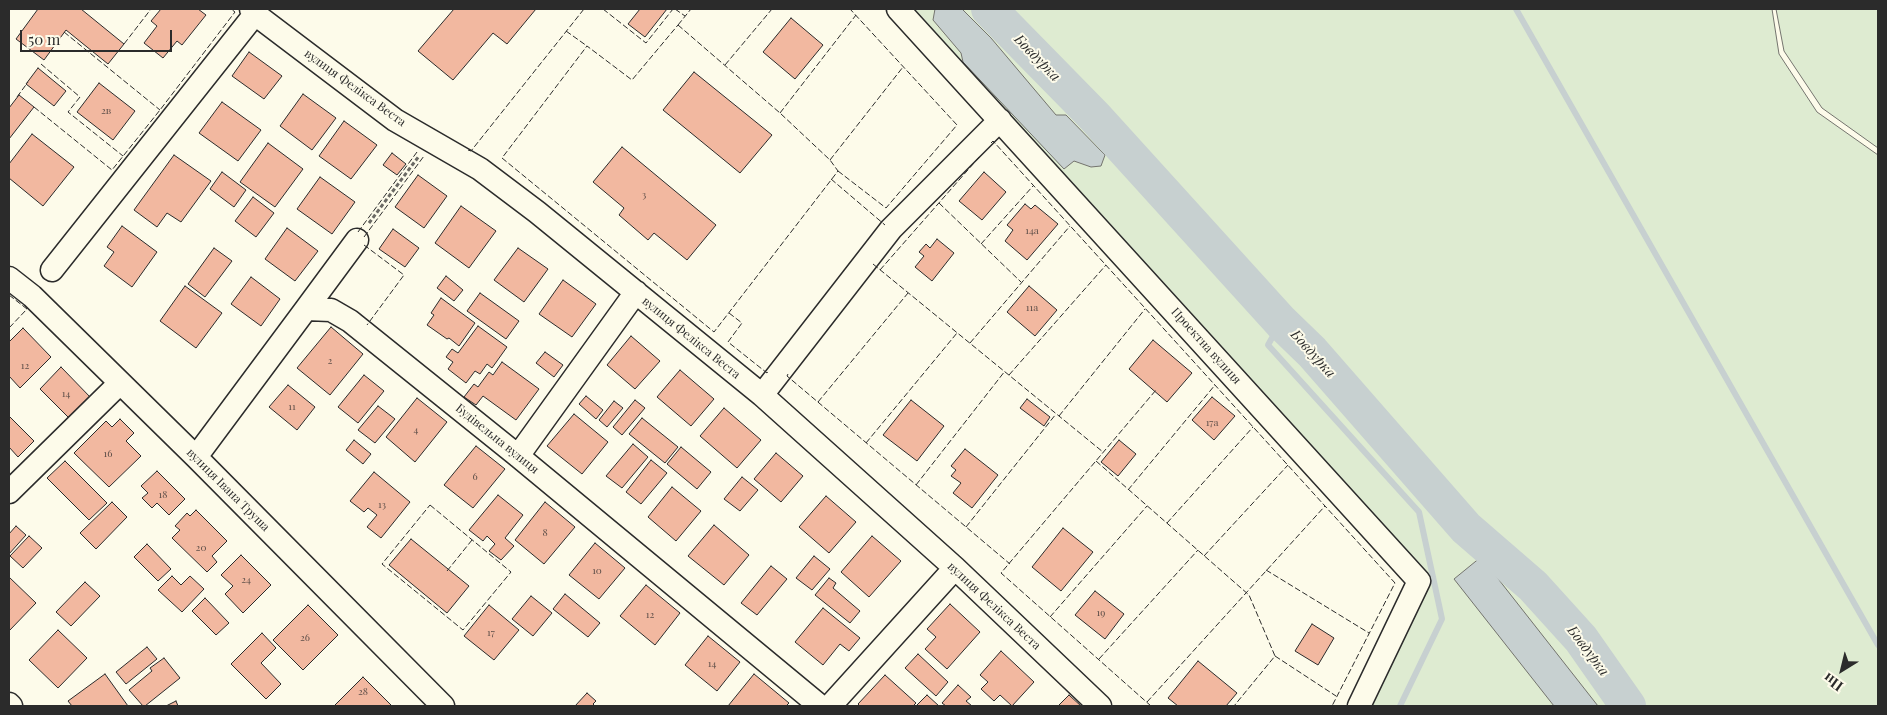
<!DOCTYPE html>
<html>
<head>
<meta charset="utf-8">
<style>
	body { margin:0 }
	#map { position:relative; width:1887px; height:715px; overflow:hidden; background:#fdfbea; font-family:"Playfair Display",serif }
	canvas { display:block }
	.frame { position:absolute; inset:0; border:10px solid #2b2b2b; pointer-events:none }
	.north { position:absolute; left:1817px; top:645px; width:50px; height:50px; -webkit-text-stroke:4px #fdfbea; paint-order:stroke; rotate:216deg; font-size:14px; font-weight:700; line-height:20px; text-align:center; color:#2b2b2b }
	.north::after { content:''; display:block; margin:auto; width:18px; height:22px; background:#2b2b2b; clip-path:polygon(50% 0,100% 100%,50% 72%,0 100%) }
	.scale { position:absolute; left:20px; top:30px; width:152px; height:22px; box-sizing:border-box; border:2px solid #2b2b2b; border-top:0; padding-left:6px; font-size:15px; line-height:18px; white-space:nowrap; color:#2b2b2b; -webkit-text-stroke:4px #fdfbea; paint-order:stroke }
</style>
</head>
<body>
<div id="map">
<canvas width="1887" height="715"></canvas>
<div class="frame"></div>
<div class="north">Пн</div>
<div class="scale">50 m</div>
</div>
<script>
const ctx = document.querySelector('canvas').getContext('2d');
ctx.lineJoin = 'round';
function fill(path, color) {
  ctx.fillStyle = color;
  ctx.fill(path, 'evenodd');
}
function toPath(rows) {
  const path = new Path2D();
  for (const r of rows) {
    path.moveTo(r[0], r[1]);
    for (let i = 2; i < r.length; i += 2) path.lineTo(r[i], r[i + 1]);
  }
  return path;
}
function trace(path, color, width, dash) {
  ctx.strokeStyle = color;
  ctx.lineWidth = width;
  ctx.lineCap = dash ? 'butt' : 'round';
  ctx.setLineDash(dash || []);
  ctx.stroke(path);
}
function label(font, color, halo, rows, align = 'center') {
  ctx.font = font + ' "Playfair Display",serif';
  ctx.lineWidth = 4;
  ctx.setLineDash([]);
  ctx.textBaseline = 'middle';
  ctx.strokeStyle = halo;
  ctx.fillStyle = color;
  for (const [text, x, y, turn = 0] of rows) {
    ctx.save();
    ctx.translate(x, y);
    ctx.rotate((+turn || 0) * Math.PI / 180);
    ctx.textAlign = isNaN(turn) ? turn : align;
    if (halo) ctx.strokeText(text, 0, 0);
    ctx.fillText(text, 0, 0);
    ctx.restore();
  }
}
const green = toPath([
	[910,9,1772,9,1779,54,1817,112,1878,155,1878,706,1363,706,1423,579,910,9],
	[1776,9,1878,9,1878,148,1822,108,1784,51,1776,9]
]);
fill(green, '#deebd1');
trace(green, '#74746e', 1);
const water = toPath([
	[935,9,962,9,991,38,1056,115,1066,115,1105,155,1101,166,1091,167,1074,161,1064,169,963,62,961,53,933,20,935,9],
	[1481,557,1598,706,1554,706,1454,579,1481,557]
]);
fill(water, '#c7d0d0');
trace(water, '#74746e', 1);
trace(toPath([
	[1516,9,1878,645],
	[1281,322,1268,345,1419,512,1442,619,1400,706]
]), '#c7d0d0', 6);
trace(toPath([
	[989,9,1095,117,1281,322,1312,352,1466,528,1533,586,1581,639,1628,706]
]), '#c7d0d0', 36);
const building = toPath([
	[38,9,81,9,124,44,108,64,66,30,44,60,16,39,38,9],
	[161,9,198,9,206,15,182,45,177,41,163,58,144,43,157,26,151,21,161,9],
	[454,9,536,9,507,44,493,33,453,80,418,51,454,9],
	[640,9,667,9,645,37,628,24,640,9],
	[791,18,823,45,795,79,763,52,791,18],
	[249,52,282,76,264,99,232,76,249,52],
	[38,68,66,91,54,106,26,84,38,68],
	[694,72,772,135,740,173,663,110,694,72],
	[99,83,135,111,113,140,77,112,99,83],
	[303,94,336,118,312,150,280,126,303,94],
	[19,95,34,107,9,139,9,108,19,95],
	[222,102,261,130,238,161,199,133,222,102],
	[344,121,377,145,351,179,319,156,344,121],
	[32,134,74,167,43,206,9,178,9,164,32,134],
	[268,143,303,169,275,207,240,182,268,143],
	[622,147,716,225,687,260,654,233,648,240,619,215,624,208,593,182,622,147],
	[392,153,406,164,397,175,383,165,392,153],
	[174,155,211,181,181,222,167,213,157,227,134,210,174,155],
	[222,172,246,190,234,207,210,189,222,172],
	[984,172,1006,192,982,220,959,201,984,172],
	[418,175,447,196,424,228,395,207,418,175],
	[320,177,355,202,332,234,297,209,320,177],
	[253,197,274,213,256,237,235,221,253,197],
	[1025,204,1031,209,1035,205,1058,224,1027,260,1005,241,1013,230,1007,225,1025,204],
	[461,206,496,231,469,268,435,243,461,206],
	[122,226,157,252,132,287,104,266,114,252,107,247,122,226],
	[287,228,318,251,295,281,265,259,287,228],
	[393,229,419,248,405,267,379,249,393,229],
	[937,239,954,253,932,281,915,267,924,256,919,252,926,244,930,248,937,239],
	[214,248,232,261,205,297,188,284,214,248],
	[518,248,548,269,524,302,494,280,518,248],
	[446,276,463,290,454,301,437,288,446,276],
	[251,277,280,299,261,326,231,304,251,277],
	[563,280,596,304,572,337,539,314,563,280],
	[185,286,222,313,196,348,160,321,185,286],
	[1029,286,1057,310,1035,336,1007,312,1029,286],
	[480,293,519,321,506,339,467,311,480,293],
	[441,298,475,323,459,346,449,338,447,339,427,325,434,315,431,313,441,298],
	[478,326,507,347,492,368,487,364,480,374,475,371,466,383,448,369,453,362,446,357,452,349,458,353,478,326],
	[331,327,363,354,330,395,297,368,331,327],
	[23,328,51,357,20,388,9,376,9,342,23,328],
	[631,336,660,361,635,389,607,365,631,336],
	[1153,340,1192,373,1167,402,1129,369,1153,340],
	[545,352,563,365,554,377,536,363,545,352],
	[502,362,539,389,516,420,483,396,476,405,464,397,474,384,478,387,489,372,493,375,502,362],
	[61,367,92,399,71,420,40,389,61,367],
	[680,370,714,399,691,426,657,397,680,370],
	[364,375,384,391,358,423,338,407,364,375],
	[288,385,315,407,297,430,269,407,288,385],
	[586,396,603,410,596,419,579,404,586,396],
	[1212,397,1235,416,1214,440,1192,420,1212,397],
	[417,398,447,422,415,462,386,437,417,398],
	[1027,399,1050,417,1044,426,1020,408,1027,399],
	[635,400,645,408,622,435,613,427,635,400],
	[911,400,944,426,917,461,883,435,911,400],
	[614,401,623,408,607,427,599,420,614,401],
	[378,406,395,419,375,443,358,430,378,406],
	[724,408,761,440,737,468,700,436,724,408],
	[574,414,608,442,582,474,547,446,574,414],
	[9,416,34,441,18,457,9,447,9,416],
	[642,418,678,447,665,463,629,434,642,418],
	[120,419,134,433,126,441,141,456,109,487,74,453,106,421,112,427,120,419],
	[354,440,371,454,363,464,346,450,354,440],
	[1119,440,1136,454,1118,476,1101,462,1119,440],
	[633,444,648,457,622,488,606,476,633,444],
	[476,446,505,469,473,508,444,485,476,446],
	[681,447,711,472,697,489,667,464,681,447],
	[965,449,998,475,972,508,953,493,961,483,951,476,956,470,951,466,965,449],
	[776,453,803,476,781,502,754,479,776,453],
	[651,460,667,473,641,504,626,492,651,460],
	[65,461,107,503,89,520,47,478,65,461],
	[157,471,185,499,169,515,157,503,152,508,142,498,148,493,141,486,157,471],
	[374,472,410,502,381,538,367,527,377,515,368,508,364,512,350,501,374,472],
	[742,477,758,490,740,511,724,499,742,477],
	[672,487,701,511,676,541,648,517,672,487],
	[498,495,523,515,505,538,514,546,501,560,489,551,495,544,487,536,483,541,469,530,498,495],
	[826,496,856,522,829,553,799,527,826,496],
	[112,502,127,517,96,549,80,533,112,502],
	[545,502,575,527,544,564,515,540,545,502],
	[196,510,227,541,212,556,217,562,207,572,172,538,180,530,175,526,187,513,190,516,196,510],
	[714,525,749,555,724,585,688,556,714,525],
	[16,526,26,535,9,554,9,534,16,526],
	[1063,528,1093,552,1061,591,1032,567,1063,528],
	[29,536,42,548,23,568,10,556,29,536],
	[872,536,901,561,869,597,841,572,872,536],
	[411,539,469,586,447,613,389,565,411,539],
	[595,543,625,568,599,599,569,575,595,543],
	[147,544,171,569,158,581,134,557,147,544],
	[241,555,271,585,243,613,225,594,233,586,221,575,241,555],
	[814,556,830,569,812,590,796,578,814,556],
	[771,566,787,579,757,615,741,603,771,566],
	[172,576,181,585,190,576,204,589,182,612,158,590,172,576],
	[9,577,36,603,9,631,9,577],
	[829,578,836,583,833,588,860,611,850,623,815,595,829,578],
	[85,582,100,596,71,626,56,612,85,582],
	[646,585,680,613,655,645,620,616,646,585],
	[1095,591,1124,614,1105,639,1075,615,1095,591],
	[565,594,600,623,588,637,553,609,565,594],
	[531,596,552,613,533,636,512,619,531,596],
	[205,598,229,623,216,635,192,611,205,598],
	[950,604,980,632,947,669,925,649,936,637,927,629,950,604],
	[308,605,338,635,303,670,273,640,308,605],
	[489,605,519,630,494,660,464,636,489,605],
	[823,608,860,638,849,651,840,644,823,665,795,642,823,608],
	[1312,624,1334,638,1318,665,1295,651,1312,624],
	[58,630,87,658,58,688,29,660,58,630],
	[262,633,276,648,261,663,281,684,266,699,231,664,262,633],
	[708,636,740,662,717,691,685,665,708,636],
	[147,647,157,659,126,684,116,672,147,647],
	[1001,651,1034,682,1012,706,1000,695,994,701,981,689,988,682,980,675,1001,651],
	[918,654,948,682,936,696,905,668,918,654],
	[164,658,180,678,145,706,143,706,129,690,152,671,150,668,164,658],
	[1198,661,1237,693,1226,706,1178,706,1168,698,1198,661],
	[105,674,128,706,72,706,68,701,105,674],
	[754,674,789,703,786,706,728,706,754,674],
	[885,675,916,703,913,706,860,706,858,704,885,675],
	[363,677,392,706,334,706,363,677],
	[958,685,971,697,966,701,972,706,946,706,942,703,958,685],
	[587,693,596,701,593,704,595,706,575,706,587,693],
	[927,695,939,706,916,706,927,695],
	[1069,695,1081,706,1058,706,1069,695],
	[176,701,178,706,166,706,176,701]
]);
fill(building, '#f2b8a0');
trace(building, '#2b2b2b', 1);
const minor = toPath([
	[251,9,255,14,395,120,480,169,537,212,762,395,955,568,1100,706],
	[898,9,1419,581,1359,706],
	[52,270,255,14],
	[9,278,32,296,196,457,443,706],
	[306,309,357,240],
	[762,395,891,229,1000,120],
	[518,456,636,292],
	[196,457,306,309,331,310,350,321,518,456,820,706],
	[9,492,120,383],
	[9,704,11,706],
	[830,706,955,568]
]);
trace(minor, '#2b2b2b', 25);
trace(toPath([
	[369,223,419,156]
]), '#6a6964', 3, [4, 2.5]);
trace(minor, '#fdfbea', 22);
trace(toPath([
	[603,9,646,43,673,9],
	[675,9,685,16],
	[678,25,780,113,830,160,838,171,714,332,502,158,587,46,632,80,678,25],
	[678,25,691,9],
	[566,31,587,46],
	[64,32,160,110],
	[124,44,151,9],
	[41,64,80,97,68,112,123,156],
	[725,65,772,9],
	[17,97,28,82],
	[34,107,112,170,160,110,235,12,231,9],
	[780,113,856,15],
	[991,143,993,141,1395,583,1332,706],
	[468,150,471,151,584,9],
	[830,160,903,67],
	[838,171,886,208,957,125,850,9],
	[831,179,885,225],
	[939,203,1021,282],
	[358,232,417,152],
	[364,237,424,156],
	[981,244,1033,186],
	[364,245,404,275,367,325],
	[873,264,1103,452],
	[880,270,981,155],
	[9,295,27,309,9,328],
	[729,313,742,323,728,342,767,373,768,371],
	[970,343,1070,226],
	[788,374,787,376,1010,564],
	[1009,375,1106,265],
	[818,402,908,293],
	[1059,416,1145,309],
	[866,443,957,333],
	[1096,461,1249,595,1275,656,1234,706],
	[916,485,1005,371],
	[1128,490,1215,385],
	[430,505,511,572,463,630,382,564,430,505],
	[1167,523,1253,427],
	[966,527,1056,414],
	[1204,556,1288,465],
	[1266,570,1369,633],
	[447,571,472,540],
	[1050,617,1147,506],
	[1275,656,1336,696],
	[1099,659,1198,550],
	[1147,702,1325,506],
	[1151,706,1001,573,1156,390]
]), '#2b2b2b', 1, [6, 2.5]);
label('10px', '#5d4e48', null, [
	["2в",106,111],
	["3",644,195],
	["14а",1032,231],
	["11а",1032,308],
	["2",330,361],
	["12",25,366],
	["14",66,394],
	["11",292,407],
	["17а",1212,423],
	["4",416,430],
	["16",108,454],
	["6",475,477],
	["18",163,495],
	["13",382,505],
	["8",545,533],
	["20",201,548],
	["10",597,571],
	["24",246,580],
	["19",1101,613],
	["12",650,615],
	["17",491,633],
	["26",305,638],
	["14",712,664],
	["28",363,692]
]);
label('12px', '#2b2b2b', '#fdfbea', [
	["вулиця Фелікса Веста",355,88,36],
	["вулиця Фелікса Веста",691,338,39],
	["Проектна вулиця",1206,346,48],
	["Будівельна вулиця",497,439,39],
	["вулиця Івана Труша",228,490,45],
	["вулиця Фелікса Веста",994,606,43]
]);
label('italic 14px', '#2b2b2b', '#fdfbea', [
	["Бовдурка",1037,58,46],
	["Бовдурка",1313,354,48],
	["Бовдурка",1588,651,53]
]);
</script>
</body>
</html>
